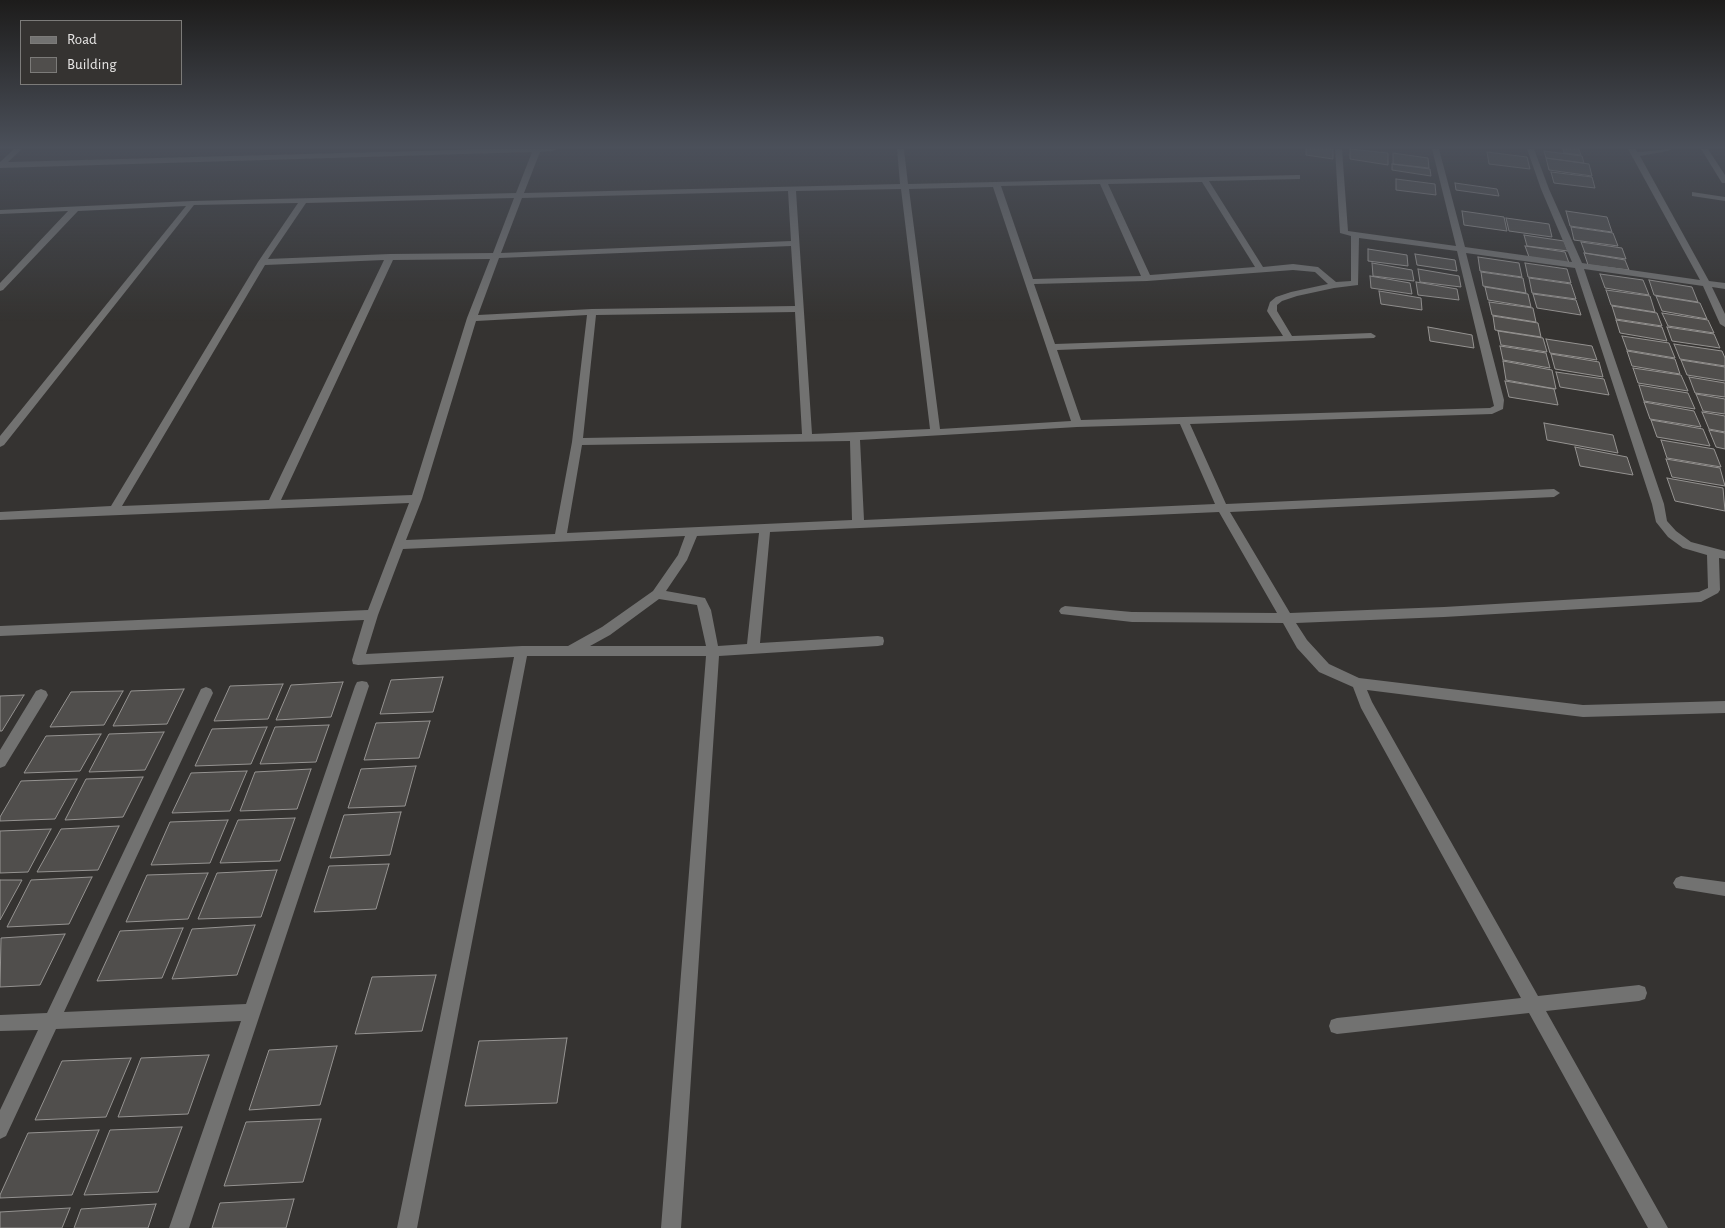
<!DOCTYPE html>
<html>
<head>
<meta charset="utf-8">
<style>
	body { margin:0 }
	#map { position:relative; width:1725px; height:1228px; overflow:hidden; background:#353331; font-family:"Alegreya Sans",sans-serif }
	canvas { display:block }
	.legend { position:absolute; left:20px; top:20px; width:162px; height:65px; box-sizing:border-box; background:#353331; border:1px solid #7c7b79; margin:0; padding:6px 9px; list-style:none; font-size:15px; color:#e7e6e5 }
	.legend li { display:flex; align-items:center; gap:10px; height:25px }
	.legend b { width:25px; border:1px solid #7c7b79 }
</style>
</head>
<body>
<div id="map">
<canvas width="1725" height="1228"></canvas>
<ul class="legend">
<li><b style="height:6px;background:#727271"></b>Road</li>
<li><b style="height:14px;background:#504e4c"></b>Building</li>
</ul>
</div>
<script>
const ctx = document.querySelector('canvas').getContext('2d');
ctx.lineJoin = 'round';
function fill(path, color) {
  ctx.fillStyle = color;
  ctx.fill(path, 'evenodd');
}
function toPath(rows) {
  const path = new Path2D();
  for (const r of rows) {
    path.moveTo(r[0], r[1]);
    for (let i = 2; i < r.length; i += 2) path.lineTo(r[i], r[i + 1]);
  }
  return path;
}
function trace(path, color, width, dash) {
  ctx.strokeStyle = color;
  ctx.lineWidth = width;
  ctx.lineCap = dash ? 'butt' : 'round';
  ctx.setLineDash(dash || []);
  ctx.stroke(path);
}
const building = toPath([
	[1306,149,1333,149,1333,159,1306,155,1306,149],
	[1350,149,1388,153,1388,165,1350,159,1350,149],
	[1563,149,1579,149,1581,155,1564,153,1563,149],
	[1544,151,1582,156,1584,163,1546,158,1544,151],
	[1487,152,1527,157,1530,169,1489,164,1487,152],
	[1393,153,1428,158,1429,168,1393,164,1393,153],
	[1546,158,1589,164,1592,176,1549,170,1546,158],
	[1392,164,1430,169,1431,176,1392,170,1392,164],
	[1551,172,1592,177,1595,188,1554,183,1551,172],
	[1396,179,1435,184,1436,195,1396,190,1396,179],
	[1455,183,1497,189,1499,196,1456,190,1455,183],
	[1462,211,1504,217,1507,231,1464,225,1462,211],
	[1566,211,1607,217,1612,232,1570,226,1566,211],
	[1506,218,1549,224,1552,237,1509,231,1506,218],
	[1571,227,1613,233,1618,246,1574,240,1571,227],
	[1524,235,1564,241,1568,251,1527,246,1524,235],
	[1581,242,1622,248,1626,259,1585,253,1581,242],
	[1525,246,1565,252,1569,263,1529,257,1525,246],
	[1368,249,1407,255,1408,266,1368,261,1368,249],
	[1584,253,1625,260,1629,270,1588,265,1584,253],
	[1415,254,1455,260,1457,271,1417,265,1415,254],
	[1478,257,1519,263,1522,277,1480,271,1478,257],
	[1372,263,1412,270,1414,281,1373,276,1372,263],
	[1525,263,1567,269,1571,283,1528,277,1525,263],
	[1418,269,1459,276,1461,287,1420,282,1418,269],
	[1481,272,1523,278,1526,293,1483,286,1481,272],
	[1600,274,1643,280,1649,295,1605,288,1600,274],
	[1370,276,1410,283,1412,294,1371,288,1370,276],
	[1529,278,1571,284,1576,299,1532,293,1529,278],
	[1649,280,1692,287,1698,302,1654,295,1649,280],
	[1416,282,1457,289,1459,300,1418,295,1416,282],
	[1485,287,1528,294,1531,307,1488,300,1485,287],
	[1606,290,1650,296,1655,312,1611,305,1606,290],
	[1379,291,1421,298,1422,310,1381,304,1379,291],
	[1533,294,1576,300,1581,315,1537,308,1533,294],
	[1656,296,1700,303,1707,319,1662,311,1656,296],
	[1489,302,1533,308,1536,322,1492,315,1489,302],
	[1612,306,1657,313,1662,326,1616,319,1612,306],
	[1662,313,1708,320,1714,333,1668,326,1662,313],
	[1493,316,1538,323,1541,337,1495,330,1493,316],
	[1616,320,1662,327,1667,341,1620,333,1616,320],
	[1428,327,1472,335,1474,348,1430,341,1428,327],
	[1667,327,1714,334,1720,348,1672,341,1667,327],
	[1498,331,1543,338,1547,352,1501,345,1498,331],
	[1622,336,1669,343,1675,358,1627,350,1622,336],
	[1546,339,1592,346,1597,360,1550,353,1546,339],
	[1674,344,1722,351,1725,358,1725,366,1680,359,1674,344],
	[1500,346,1546,353,1550,368,1503,360,1500,346],
	[1627,351,1675,359,1680,374,1632,366,1627,351],
	[1551,354,1599,362,1603,377,1555,369,1551,354],
	[1681,360,1725,367,1725,381,1687,375,1681,360],
	[1503,361,1552,370,1556,389,1506,380,1503,361],
	[1633,368,1681,375,1688,391,1638,383,1633,368],
	[1556,372,1604,379,1609,395,1560,387,1556,372],
	[1689,377,1725,383,1725,397,1695,393,1689,377],
	[1505,381,1554,389,1558,405,1509,397,1505,381],
	[1639,385,1688,393,1695,409,1644,401,1639,385],
	[1696,394,1725,399,1725,414,1703,411,1696,394],
	[1644,402,1694,411,1701,427,1650,419,1644,402],
	[1702,412,1725,416,1725,432,1709,429,1702,412],
	[1651,420,1703,429,1710,446,1657,437,1651,420],
	[1544,423,1613,435,1618,453,1547,440,1544,423],
	[1709,430,1725,433,1725,449,1716,447,1709,430],
	[1661,440,1714,449,1721,467,1667,458,1661,440],
	[1575,447,1627,457,1633,475,1580,466,1575,447],
	[1666,459,1720,468,1725,486,1672,477,1666,459],
	[1667,478,1723,488,1725,511,1675,501,1667,478],
	[443,677,433,712,380,714,391,680,443,677],
	[343,682,331,717,276,720,291,685,343,682],
	[283,684,268,719,214,721,230,686,283,684],
	[184,689,167,724,113,726,131,691,184,689],
	[123,691,104,725,50,727,71,692,123,691],
	[24,695,2,731,0,731,0,696,24,695],
	[430,721,419,758,364,760,376,723,430,721],
	[329,725,316,762,260,764,275,727,329,725],
	[267,727,251,764,195,766,212,729,267,727],
	[164,732,145,770,89,772,109,734,164,732],
	[101,734,80,771,24,773,46,736,101,734],
	[416,766,405,806,348,808,361,769,416,766],
	[311,769,297,809,240,811,255,772,311,769],
	[247,771,230,811,172,813,191,773,247,771],
	[143,777,123,817,65,820,86,779,143,777],
	[77,779,55,819,0,821,0,817,21,781,77,779],
	[401,812,390,855,330,858,344,815,401,812],
	[295,818,280,861,220,863,238,820,295,818],
	[228,820,210,863,151,865,170,822,228,820],
	[119,826,98,870,37,872,61,829,119,826],
	[51,829,28,872,0,873,0,831,51,829],
	[389,864,376,909,314,912,329,866,389,864],
	[277,870,261,917,198,919,217,873,277,870],
	[208,873,188,919,126,922,147,875,208,873],
	[92,877,69,924,7,927,31,880,92,877],
	[0,880,22,880,0,920,0,880],
	[255,925,237,975,172,979,192,929,255,925],
	[183,928,162,978,97,981,120,931,183,928],
	[65,934,40,985,0,987,1,938,65,934],
	[436,975,422,1031,355,1034,372,977,436,975],
	[567,1038,557,1103,465,1106,479,1041,567,1038],
	[337,1046,320,1105,249,1110,269,1050,337,1046],
	[209,1055,188,1114,118,1117,141,1058,209,1055],
	[131,1058,106,1117,35,1120,62,1061,131,1058],
	[321,1119,303,1182,224,1186,246,1122,321,1119],
	[182,1127,158,1192,84,1195,110,1130,182,1127],
	[99,1130,72,1195,0,1198,0,1195,28,1133,99,1130],
	[294,1199,286,1228,212,1228,220,1203,294,1199],
	[156,1204,148,1228,74,1228,81,1209,156,1204],
	[70,1208,62,1228,0,1228,0,1212,70,1208]
]);
fill(building, '#504e4c');
trace(building, '#959391', 1);
fill(toPath([
	[14,149,22,149,8,162,489,149,556,149,553,151,540,152,524,193,900,184,897,149,904,149,908,184,1297,175,1300,175,1300,179,1209,181,1263,267,1293,264,1318,267,1336,282,1351,281,1351,236,1340,233,1335,149,1342,149,1348,231,1456,246,1432,149,1439,149,1465,247,1572,262,1541,189,1527,149,1534,149,1549,189,1582,263,1700,280,1628,149,1635,149,1638,152,1671,149,1668,151,1640,156,1709,281,1725,283,1725,289,1712,287,1725,314,1725,327,1720,324,1703,286,1584,269,1664,504,1667,521,1676,531,1691,542,1725,551,1725,559,1719,558,1720,590,1718,593,1701,602,1444,617,1296,623,1307,640,1329,664,1359,678,1583,705,1725,701,1725,713,1583,717,1367,690,1372,702,1538,996,1639,985,1645,987,1647,993,1645,999,1639,1001,1546,1011,1668,1228,1648,1228,1529,1013,1337,1034,1331,1032,1329,1026,1331,1020,1337,1018,1521,998,1361,708,1353,687,1319,672,1297,648,1283,623,1132,622,1061,614,1059,611,1061,608,1065,606,1132,612,1277,613,1219,512,770,532,760,643,878,636,883,637,884,641,883,645,878,646,719,656,681,1228,661,1228,706,656,527,656,417,1228,397,1228,514,657,358,665,353,664,352,660,364,620,0,636,0,626,368,610,409,503,0,520,0,512,111,506,258,262,298,203,194,205,4,445,0,447,0,436,186,206,78,211,3,290,0,291,0,283,68,211,0,214,0,210,192,201,516,193,532,152,0,168,0,162,14,149],
	[1202,182,1255,267,1150,275,1108,184,1202,182],
	[1100,184,1141,276,1033,279,1001,186,1100,184],
	[993,187,1071,421,940,429,909,189,993,187],
	[901,189,930,429,812,434,796,191,901,189],
	[788,191,791,241,501,253,522,198,788,191],
	[514,198,493,253,390,254,268,259,306,203,514,198],
	[1359,238,1457,251,1494,406,1490,408,1081,420,1057,350,1374,338,1376,336,1371,333,1292,336,1277,311,1277,305,1282,301,1297,296,1334,288,1358,285,1359,238],
	[791,246,795,306,592,309,478,315,499,258,791,246],
	[1466,253,1575,268,1652,504,1656,522,1668,537,1683,548,1707,555,1708,588,1699,592,1444,607,1290,613,1230,512,1554,497,1560,493,1554,489,1226,504,1190,424,1492,414,1503,409,1504,400,1466,253],
	[490,259,467,318,412,495,281,500,393,260,490,259],
	[384,260,269,500,122,506,265,265,384,260],
	[1293,270,1315,272,1328,284,1291,292,1276,297,1270,302,1267,311,1283,336,1055,344,1034,284,1147,281,1293,270],
	[795,312,802,434,583,438,596,315,795,312],
	[587,315,572,442,555,534,406,540,422,499,476,321,587,315],
	[1180,424,1215,504,864,520,860,440,1077,427,1180,424],
	[850,441,852,520,567,533,582,445,850,441],
	[759,533,747,644,718,646,711,610,705,598,666,591,687,560,697,536,759,533],
	[685,536,678,555,653,591,602,627,568,646,522,646,366,654,378,615,403,549,685,536],
	[659,599,697,605,706,646,590,646,610,635,659,599],
	[1701,149,1708,149,1725,175,1725,183,1722,183,1701,149],
	[1692,192,1725,197,1725,201,1692,196,1692,192],
	[362,681,367,682,369,686,189,1228,169,1228,241,1021,56,1029,6,1136,0,1139,0,1110,38,1030,0,1031,0,1015,47,1013,201,689,206,687,211,689,213,693,64,1012,246,1004,355,686,357,682,362,681],
	[41,689,46,691,48,695,46,699,5,766,0,768,0,750,36,691,41,689],
	[1681,876,1725,882,1725,896,1676,888,1673,883,1676,878,1681,876]
]), '#727271');
const sky = ctx.createLinearGradient(0, 0, 0, 321);
sky.addColorStop(0, '#1d1c1b');
sky.addColorStop(0.46, '#4b505a');
sky.addColorStop(1, '#4b505a00');
ctx.fillStyle = sky;
ctx.fillRect(0, 0, 1725, 321);
</script>
</body>
</html>
